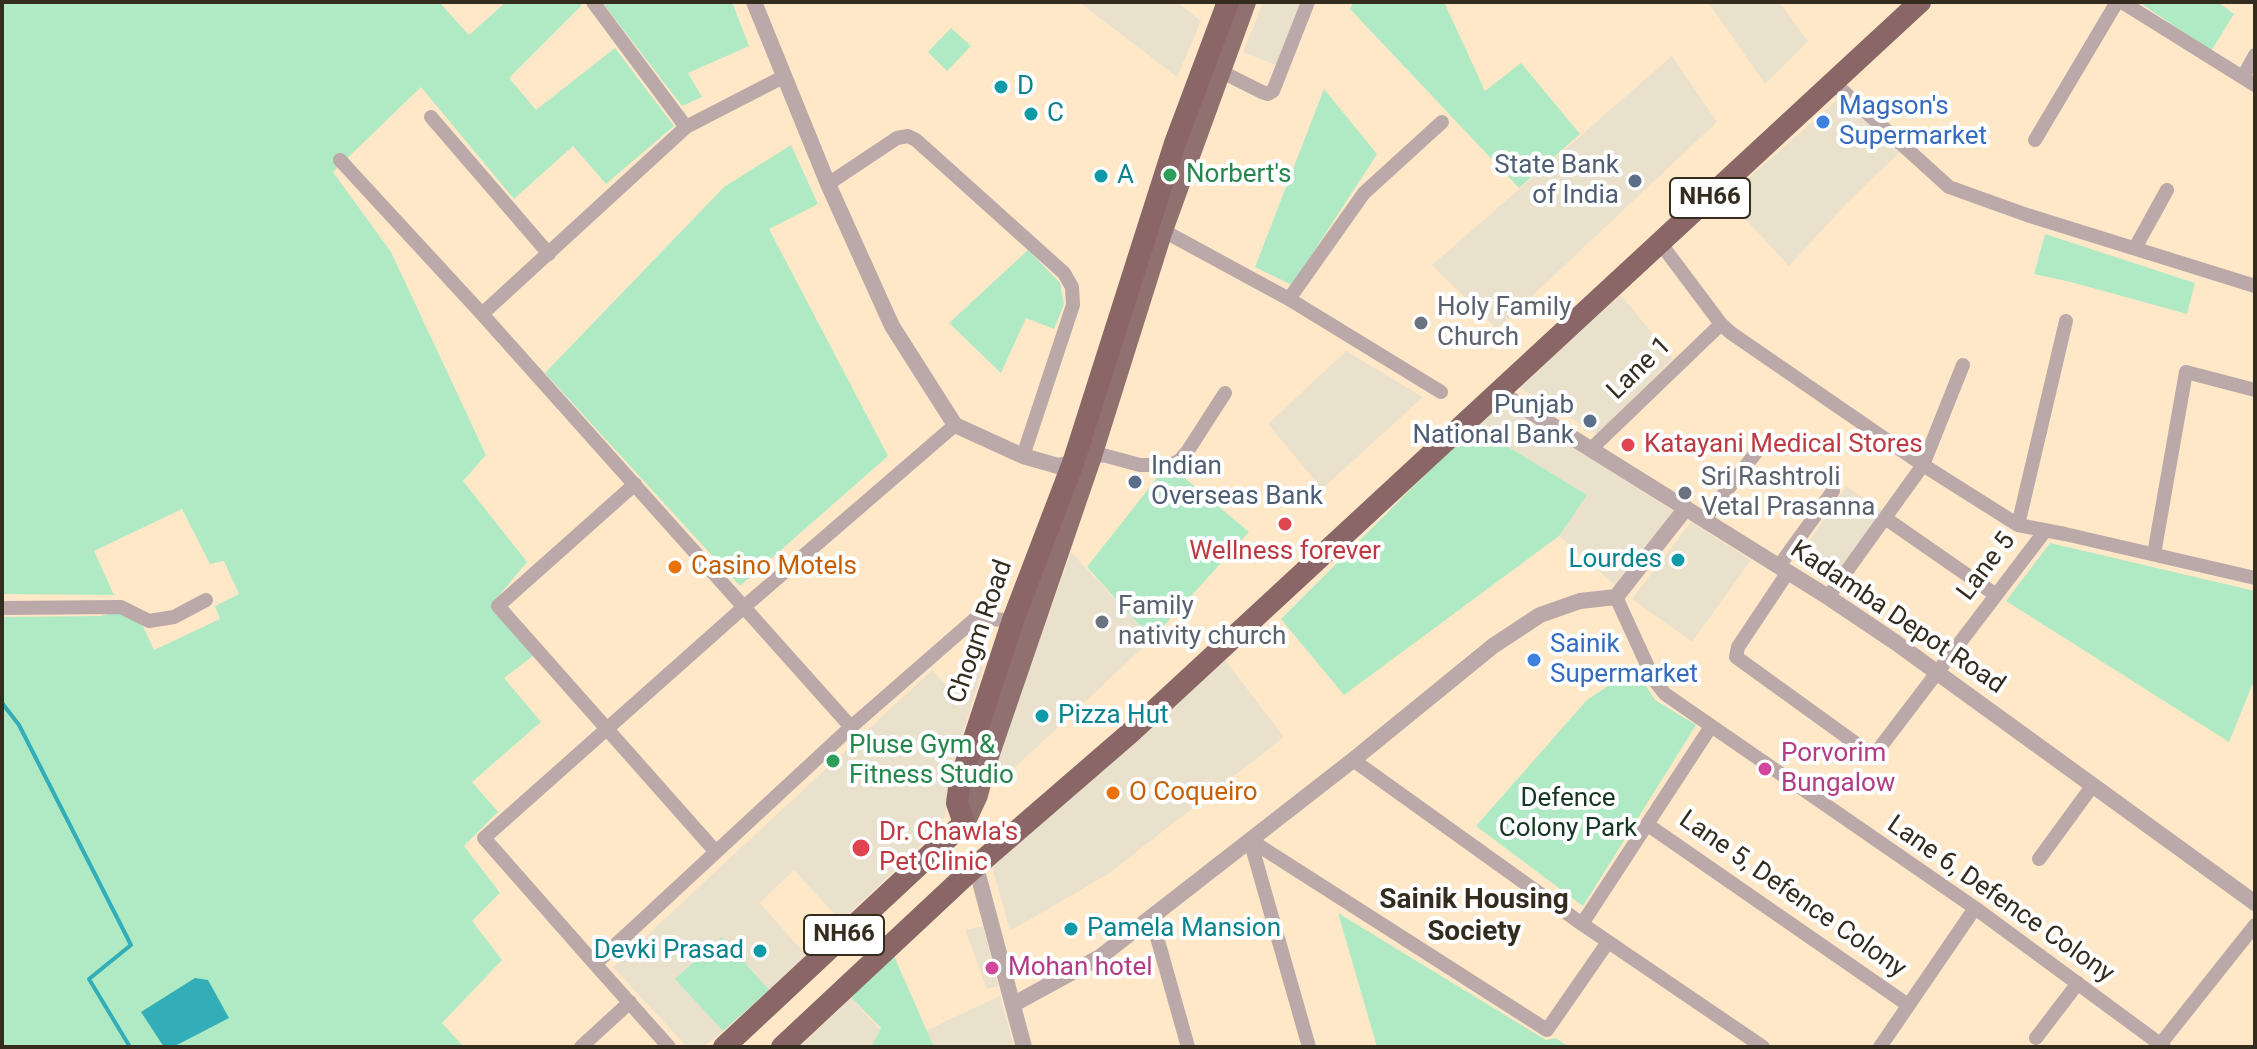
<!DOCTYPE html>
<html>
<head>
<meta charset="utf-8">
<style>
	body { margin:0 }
	#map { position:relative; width:2257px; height:1049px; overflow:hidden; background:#ffe8c7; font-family:Roboto,sans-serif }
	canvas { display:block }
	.frame { position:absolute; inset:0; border:4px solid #342c1f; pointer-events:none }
</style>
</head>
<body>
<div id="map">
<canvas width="2257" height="1049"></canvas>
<div class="frame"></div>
</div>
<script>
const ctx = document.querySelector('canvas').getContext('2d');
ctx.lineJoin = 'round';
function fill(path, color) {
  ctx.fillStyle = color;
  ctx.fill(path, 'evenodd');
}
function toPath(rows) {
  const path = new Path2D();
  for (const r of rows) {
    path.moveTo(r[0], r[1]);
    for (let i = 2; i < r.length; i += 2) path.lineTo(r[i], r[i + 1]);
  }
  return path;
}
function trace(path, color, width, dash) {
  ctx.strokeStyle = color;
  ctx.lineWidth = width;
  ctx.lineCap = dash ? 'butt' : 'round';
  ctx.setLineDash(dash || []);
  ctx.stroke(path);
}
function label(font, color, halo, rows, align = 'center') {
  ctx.font = font + ' Roboto,sans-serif';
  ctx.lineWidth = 8;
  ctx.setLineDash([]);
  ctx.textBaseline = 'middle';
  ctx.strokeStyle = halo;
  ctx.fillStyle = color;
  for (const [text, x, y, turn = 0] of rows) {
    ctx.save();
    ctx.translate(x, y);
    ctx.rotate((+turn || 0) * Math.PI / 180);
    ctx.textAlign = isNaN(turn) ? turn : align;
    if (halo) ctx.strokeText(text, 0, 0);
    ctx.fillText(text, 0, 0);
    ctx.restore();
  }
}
fill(toPath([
	[1079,2,1177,2,1201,21,1177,77],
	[1263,2,1300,2,1276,65,1243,52],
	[1708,2,1779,2,1808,41,1765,84],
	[1672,56,1717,122,1497,329,1432,265],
	[1845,93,1901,151,1846,204,1789,266,1726,198],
	[1621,295,1673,359,1597,434,1517,386],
	[1346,351,1423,397,1322,489,1268,424],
	[1502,400,1673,511,1628,577,1615,585,1559,536,1587,495,1474,426],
	[1846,486,1882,510,1834,579,1800,555],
	[1691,522,1751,560,1692,642,1632,599],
	[1071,552,1152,639,1009,773,994,766],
	[1225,660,1284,737,1108,874,1010,931,992,866],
	[976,663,983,668,962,736,944,818,912,855,841,921,794,870,760,903,806,955,769,990,722,937,676,979,723,1031,703,1047,687,1047,613,967,932,670,950,689],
	[983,926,998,986,987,989,965,930],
	[1000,996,1014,1047,934,1047,927,1030],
	[851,997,880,1030,871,1047,800,1047]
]), '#eae1cc');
fill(toPath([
	[2,2,439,2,469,35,506,2,579,2,582,5,509,78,536,110,615,48,674,126,606,184,573,146,514,199,421,87,333,172,391,252,486,455,463,481,527,562,492,604,533,656,504,678,541,722,472,782,498,812,464,846,500,893,472,921,502,960,442,1023,464,1047,2,1047,2,617,101,616,134,607,154,650,220,619,215,606,239,594,224,561,210,564,182,509,94,551,114,595,2,594],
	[602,2,732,2,749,46,688,73,702,97,682,106],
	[1353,2,1444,2,1485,91,1521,63,1580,134,1519,188,1350,9],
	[2139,2,2218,2,2234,14,2211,51],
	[951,28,971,46,947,71,928,52],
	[1324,89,1377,154,1292,285,1255,267],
	[791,145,818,204,769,229,888,456,740,586,545,373,724,187],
	[2045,234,2195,283,2187,314,2071,282,2034,274],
	[1028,250,1060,283,1064,304,1054,329,1026,318,1001,373,949,323],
	[1474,426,1587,495,1559,536,1344,695,1281,619],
	[1168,464,1249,532,1152,639,1087,567],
	[2050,543,2255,591,2255,678,2229,742,2006,601],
	[1635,668,1655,700,1696,725,1583,906,1476,826,1587,700],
	[1338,913,1546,1040,1556,1038,1569,1047,1377,1047],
	[722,937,769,990,723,1031,675,979],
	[894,956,934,1047,871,1047,881,1028,851,997]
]), '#afeac4');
fill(toPath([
	[195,978,208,980,229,1018,173,1047,164,1047,141,1012]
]), '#33adb7');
trace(toPath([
	[2,703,19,725,131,945,89,979,130,1047]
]), '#33adb7', 4);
trace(toPath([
	[593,2,686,127],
	[2122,2,2255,85],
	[1220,71,1262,92,1268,94,1273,91,1308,2],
	[2243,77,2255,55],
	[1834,83,1949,187,2027,215,2255,286],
	[431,117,549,254],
	[2035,140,2117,2],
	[340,160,482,314,851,727],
	[828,184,897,138,908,136,916,140,1064,273,1072,287,1073,305,1023,456],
	[1162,230,1289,299,1441,392],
	[1661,244,1721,324,1731,333,1923,465,2018,525,2065,534,2255,578],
	[2135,248,2167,190],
	[1289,299,1364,193,1442,122],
	[482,314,686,127,783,77],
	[1591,449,1721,324],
	[1090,459,1103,455,1140,465,1169,465,1179,461,1187,452,1225,393],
	[635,484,498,606,716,852],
	[1885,518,1996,595],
	[1704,520,1761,446],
	[2018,525,2066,321],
	[2154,554,2186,372,2255,390],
	[1779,566,1833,491],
	[1788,572,1738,647,1736,657,1869,753,1878,750,2045,531],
	[1616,597,1654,680,1665,694,1975,908,2164,1047],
	[1828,597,1923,465,1963,365],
	[2,608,121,607,149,621,174,617,206,600],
	[1353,760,1582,924,1763,1047],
	[1648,825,1908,1005],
	[1250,840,1547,1030,1608,942],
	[1250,840,1309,1047],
	[2039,859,2093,785],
	[1151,916,1188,1047],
	[1582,924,1710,728],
	[595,964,484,838,744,607,955,425],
	[2036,1038,2078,983],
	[581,1047,630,1002],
	[669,1047,595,964,851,727,976,618,1020,621],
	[1880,1047,1975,908],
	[2158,1047,2255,925]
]), '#bba8a8', 14);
trace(toPath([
	[754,2,828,184,892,326,955,425,1023,456,1058,466,1080,461],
	[1499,392,1828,597,1895,642,2255,903],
	[976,867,1024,1047],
	[1014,1004,1100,957,1353,760,1493,646,1540,615,1580,601,1616,597,1686,508]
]), '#bba8a8', 16);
trace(toPath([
	[964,823,977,795,984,768,1090,459,1162,230,1245,2]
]), '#917070', 22);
trace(toPath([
	[724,1047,964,823,957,803,960,781,969,754,1013,620,1073,463,1175,143,1228,2],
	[782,1047,967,874,1130,733,1920,2]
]), '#8a6666', 22);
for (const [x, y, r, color] of [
	[1001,87,8,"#0f9aa8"],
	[1031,114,8,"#0f9aa8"],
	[1823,122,8,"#3f7fe0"],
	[1170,175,8,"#2e9e5b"],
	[1101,176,8,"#0f9aa8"],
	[1635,181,8,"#5c6f8a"],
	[1421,323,8,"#6b7280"],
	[1590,421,8,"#5c6f8a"],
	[1628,445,8,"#e0444e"],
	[1135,482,8,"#5c6f8a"],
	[1685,493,8,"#6b7280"],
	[1285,524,8,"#e0444e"],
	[1678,560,8,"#0f9aa8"],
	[675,567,8,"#e8710a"],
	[1102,622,8,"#6b7280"],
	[1534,660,8,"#3f7fe0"],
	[1042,716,8,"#0f9aa8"],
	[833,761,8,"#2e9e5b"],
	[1765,769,8,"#d1479c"],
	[1113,793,8,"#e8710a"],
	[861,848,10,"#e0444e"],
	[1071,929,8,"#0f9aa8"],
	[760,951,8,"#0f9aa8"],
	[992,968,8,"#d1479c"]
]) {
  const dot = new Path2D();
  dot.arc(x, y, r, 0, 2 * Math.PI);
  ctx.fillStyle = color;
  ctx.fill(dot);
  trace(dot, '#fff', 3);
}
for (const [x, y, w] of [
	[1710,198,80],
	[844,935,80]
]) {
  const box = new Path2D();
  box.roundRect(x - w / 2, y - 20, w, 40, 6);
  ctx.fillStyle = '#fff';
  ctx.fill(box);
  trace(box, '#342c1f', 2);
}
label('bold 24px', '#342c1f', null, [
	["NH66",1710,198],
	["NH66",844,935]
]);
label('26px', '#0d838f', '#fff', [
	["D",1017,87],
	["C",1047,114],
	["A",1117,176],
	["Lourdes",1662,560,"right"],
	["Pizza Hut",1058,716],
	["Pamela Mansion",1087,929],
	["Devki Prasad",744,951,"right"]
], 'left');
label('26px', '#366cbe', '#fff', [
	["Magson's",1839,107],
	["Supermarket",1839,137],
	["Sainik",1550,645],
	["Supermarket",1550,675]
], 'left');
label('26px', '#4e5e75', '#fff', [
	["State Bank",1619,166],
	["of India",1619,196],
	["Punjab",1574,406],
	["National Bank",1574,436],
	["Indian",1151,467,"left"],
	["Overseas Bank",1151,497,"left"]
], 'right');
label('26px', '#27864d', '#fff', [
	["Norbert's",1186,175],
	["Pluse Gym &",849,746],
	["Fitness Studio",849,776]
], 'left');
label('26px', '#5b616d', '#fff', [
	["Holy Family",1437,308],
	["Church",1437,338],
	["Sri Rashtroli",1701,478],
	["Vetal Prasanna",1701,508],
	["Family",1118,607],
	["nativity church",1118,637]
], 'left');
label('26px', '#342c1f', '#fff', [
	["Lane 1",1640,369,-44],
	["Lane 5",1987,567,-53],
	["Kadamba Depot Road",1897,618,34],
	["Chogm Road",981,632,-71],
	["Lane 5, Defence Colony",1792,895,35],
	["Lane 6, Defence Colony",2000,900,35]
]);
label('26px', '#be3a42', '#fff', [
	["Katayani Medical Stores",1644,445],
	["Wellness forever",1285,552,"center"],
	["Dr. Chawla's",879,833],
	["Pet Clinic",879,863]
], 'left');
label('26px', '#c56008', '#fff', [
	["Casino Motels",691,567],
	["O Coqueiro",1129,793]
], 'left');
label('26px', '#b23c85', '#fff', [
	["Porvorim",1781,754],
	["Bungalow",1781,784],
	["Mohan hotel",1008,968]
], 'left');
label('26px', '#153724', '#fff', [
	["Defence",1568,799],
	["Colony Park",1568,829]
]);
label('bold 28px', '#342c1f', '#fff', [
	["Sainik Housing",1474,901],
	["Society",1474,933]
]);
</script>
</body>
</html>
